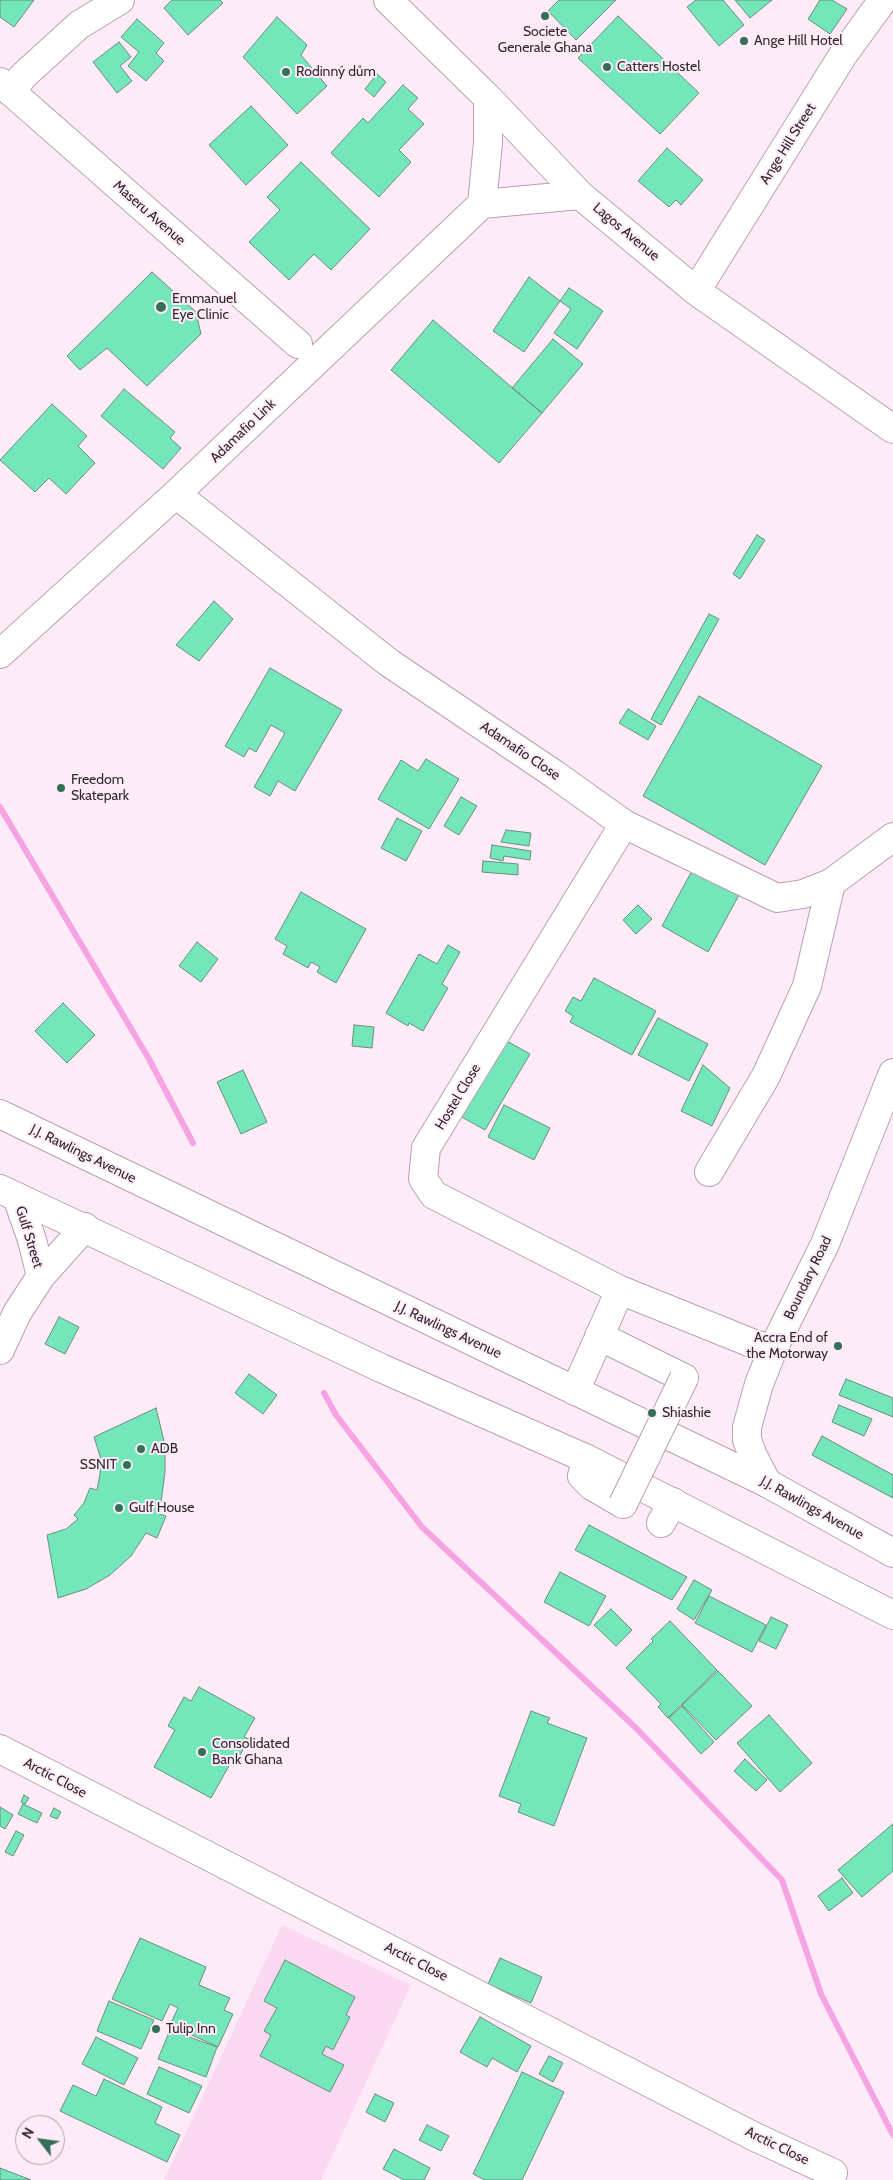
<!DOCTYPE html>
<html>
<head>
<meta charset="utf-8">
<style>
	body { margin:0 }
	#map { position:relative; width:893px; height:2180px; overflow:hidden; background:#fdecf8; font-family:Cabin,sans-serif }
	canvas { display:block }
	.north { position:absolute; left:15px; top:2115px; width:50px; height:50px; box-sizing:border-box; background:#fdecf8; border:1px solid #ac9ea8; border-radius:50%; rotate:300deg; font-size:14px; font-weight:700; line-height:20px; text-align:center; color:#322830 }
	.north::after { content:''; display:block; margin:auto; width:18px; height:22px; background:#356f58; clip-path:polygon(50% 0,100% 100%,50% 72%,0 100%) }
</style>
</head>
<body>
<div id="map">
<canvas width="893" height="2180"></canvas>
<div class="north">N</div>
</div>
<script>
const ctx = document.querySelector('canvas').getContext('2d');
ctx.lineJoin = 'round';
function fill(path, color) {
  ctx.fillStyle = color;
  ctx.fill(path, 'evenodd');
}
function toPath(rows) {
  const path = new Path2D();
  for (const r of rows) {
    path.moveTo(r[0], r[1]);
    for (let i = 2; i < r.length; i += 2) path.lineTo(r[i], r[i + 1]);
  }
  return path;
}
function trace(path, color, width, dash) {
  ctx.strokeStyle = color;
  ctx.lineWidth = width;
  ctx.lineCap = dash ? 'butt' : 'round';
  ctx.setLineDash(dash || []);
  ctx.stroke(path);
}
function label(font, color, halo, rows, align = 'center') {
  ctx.font = font + ' Cabin,sans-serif';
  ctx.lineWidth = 4;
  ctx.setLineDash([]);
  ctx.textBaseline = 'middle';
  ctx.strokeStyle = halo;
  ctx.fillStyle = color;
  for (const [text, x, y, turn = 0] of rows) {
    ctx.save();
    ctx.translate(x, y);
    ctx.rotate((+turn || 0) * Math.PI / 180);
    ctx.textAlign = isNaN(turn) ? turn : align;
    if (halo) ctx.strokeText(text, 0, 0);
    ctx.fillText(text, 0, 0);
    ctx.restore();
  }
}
fill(toPath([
	[282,1925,411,1985,321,2180,164,2180]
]), '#fbd8f2');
trace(toPath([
	[0,807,149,1059,193,1143],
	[324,1393,336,1415,422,1527,636,1728,782,1880,821,1994,893,2135]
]), '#f6a3e3', 6);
const building = toPath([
	[0,0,34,0,14,27,0,17,0,0],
	[172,0,220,0,223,3,188,35,164,8,172,0],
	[559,0,616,0,576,40,548,11,559,0],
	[696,0,723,0,744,25,719,46,687,7,696,0],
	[735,0,772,0,750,18,735,0],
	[820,0,832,0,847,9,830,34,808,19,820,0],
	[618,16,699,93,660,134,578,58,618,16],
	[277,17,307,45,301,55,327,86,297,114,243,57,277,17],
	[137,19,164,43,156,53,164,61,146,81,128,66,139,52,121,37,137,19],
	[119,42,131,57,120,66,132,81,117,93,93,62,119,42],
	[377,74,386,82,374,97,365,89,377,74],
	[403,85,418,98,408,109,424,124,399,150,411,162,379,197,331,153,363,118,368,123,403,85],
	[251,106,288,145,246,185,209,145,251,106],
	[667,148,703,180,681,205,676,200,669,207,638,181,667,148],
	[301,162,370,229,331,270,314,254,289,280,249,242,280,210,267,197,301,162],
	[152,272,196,312,201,334,147,386,107,348,80,370,67,356,152,272],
	[529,277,560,301,524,352,493,331,529,277],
	[569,288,603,311,577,349,554,333,571,309,560,301,569,288],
	[433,320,542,413,499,463,391,370,433,320],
	[553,339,583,364,542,413,512,388,553,339],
	[124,389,175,432,170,438,181,448,163,469,101,416,124,389],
	[52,404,87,436,78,446,95,463,66,494,49,478,35,492,0,460,52,404],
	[757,535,765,540,740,579,733,574,757,535],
	[214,601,233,619,199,661,176,645,214,601],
	[709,614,719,619,661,725,651,719,709,614],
	[270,668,342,710,295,791,278,781,270,796,254,787,285,733,271,725,256,752,249,748,244,757,225,746,270,668],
	[699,696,822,766,765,865,643,796,699,696],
	[628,709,656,726,648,740,619,723,628,709],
	[426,759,459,779,429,829,378,799,401,760,418,771,426,759],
	[461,797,477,806,459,835,444,826,461,797],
	[397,818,422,831,406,861,381,848,397,818],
	[506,830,531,833,529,846,501,842,506,830],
	[492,845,531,851,530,860,504,856,503,861,490,858,492,845],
	[483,861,518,864,518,875,482,872,483,861],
	[693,869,739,895,708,952,662,926,693,869],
	[301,892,366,929,336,983,317,972,320,967,311,962,308,968,283,954,287,946,275,939,301,892],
	[638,905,652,919,636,934,623,920,638,905],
	[197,942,218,959,201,982,179,966,197,942],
	[448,945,460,952,442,984,448,988,423,1031,409,1023,408,1026,386,1013,419,954,437,964,448,945],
	[594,978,656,1011,632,1055,570,1022,573,1016,565,1011,573,997,581,1001,594,978],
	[63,1003,95,1035,67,1063,35,1031,63,1003],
	[658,1018,708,1044,689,1081,638,1055,658,1018],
	[354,1025,374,1027,372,1048,352,1046,354,1025],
	[505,1040,530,1054,485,1130,460,1116,505,1040],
	[703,1065,730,1088,712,1126,681,1111,703,1065],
	[243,1070,267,1122,241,1134,217,1082,243,1070],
	[504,1105,550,1128,534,1160,488,1137,504,1105],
	[59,1317,79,1327,65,1354,45,1344,59,1317],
	[249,1374,277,1395,263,1414,235,1393,249,1374],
	[846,1379,893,1398,893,1417,839,1395,846,1379],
	[839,1405,872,1419,864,1436,832,1422,839,1405],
	[156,1408,165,1445,165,1472,161,1502,156,1513,166,1516,157,1538,146,1533,131,1556,110,1575,86,1589,58,1598,47,1535,66,1529,78,1519,74,1515,84,1503,90,1488,97,1490,100,1474,100,1456,94,1437,156,1408],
	[822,1436,893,1475,893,1498,812,1455,822,1436],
	[589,1525,687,1577,672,1600,575,1550,589,1525],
	[560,1572,606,1596,589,1626,544,1602,560,1572],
	[694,1580,712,1590,694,1620,677,1609,694,1580],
	[709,1596,766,1625,752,1652,695,1623,709,1596],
	[611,1609,632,1630,616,1646,594,1625,611,1609],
	[771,1617,788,1625,776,1649,759,1641,771,1617],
	[670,1621,717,1670,668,1718,658,1707,661,1704,626,1668,653,1641,651,1639,670,1621],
	[718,1671,752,1706,716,1740,682,1705,718,1671],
	[199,1687,255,1718,244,1737,249,1739,234,1766,230,1764,211,1798,154,1767,175,1730,168,1726,184,1697,191,1701,199,1687],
	[682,1706,714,1742,701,1754,669,1718,682,1706],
	[531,1711,550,1718,547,1723,587,1738,554,1826,518,1812,521,1804,499,1796,531,1711],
	[769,1715,812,1763,780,1792,737,1743,769,1715],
	[745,1759,767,1780,756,1791,734,1771,745,1759],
	[24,1795,29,1798,25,1804,21,1802,24,1795],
	[23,1804,42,1813,37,1823,18,1814,23,1804],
	[0,1807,13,1815,5,1829,0,1826,0,1807],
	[54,1808,61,1812,57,1819,50,1816,54,1808],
	[893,1824,893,1871,862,1897,838,1870,893,1824],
	[16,1831,24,1835,13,1856,5,1852,16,1831],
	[842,1878,853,1893,829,1911,818,1896,842,1878],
	[140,1938,206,1967,199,1985,230,1998,224,2010,233,2014,218,2047,170,2025,178,2008,170,2004,162,2021,112,1999,140,1938],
	[500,1958,542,1977,531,2003,488,1984,500,1958],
	[285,1960,355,1997,346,2015,350,2017,333,2050,326,2046,322,2054,344,2065,330,2092,260,2056,271,2035,264,2031,277,2008,264,2001,285,1960],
	[109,2001,154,2020,141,2049,97,2031,109,2001],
	[480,2017,531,2046,517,2072,492,2058,487,2067,460,2052,480,2017],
	[170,2030,217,2047,206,2077,158,2059,170,2030],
	[96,2037,138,2058,124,2085,82,2064,96,2037],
	[549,2056,563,2063,553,2082,539,2074,549,2056],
	[159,2067,202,2086,189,2113,147,2094,159,2067],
	[522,2072,564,2092,522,2180,485,2180,473,2174,522,2072],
	[104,2079,162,2107,155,2123,180,2135,167,2162,60,2111,73,2085,96,2096,104,2079],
	[375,2094,394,2103,385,2122,366,2112,375,2094],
	[427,2125,449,2136,441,2151,419,2140,427,2125],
	[394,2149,430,2168,424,2180,404,2180,383,2169,394,2149],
	[0,2168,31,2180,0,2180,0,2168]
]);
fill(building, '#73e7b9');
trace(building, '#6d8c7e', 1);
const minor = toPath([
	[388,0,488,98,580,195,696,291,893,429],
	[0,82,298,344],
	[11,92,23,76,79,25,120,0],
	[482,204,488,143,488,98],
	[696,291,843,55,883,0],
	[176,494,388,662,554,774,624,824,777,898,803,894,831,883,893,837],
	[0,654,176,494,482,204,580,195],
	[624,824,426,1148,423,1179,434,1195,620,1290,754,1344,773,1349],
	[709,1172,766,1076,807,986,831,883],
	[17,1197,32,1240,41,1276],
	[599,1336,684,1378],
	[0,1350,17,1313,41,1276,85,1227],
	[575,1391,620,1290],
	[587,1459,582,1476,592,1486,623,1504],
	[661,1523,673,1502],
	[0,1749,755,2137,833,2173]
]);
const major = toPath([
	[767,1483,753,1456,747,1440,747,1427,759,1384,773,1349,825,1244,893,1073]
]);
const highway = toPath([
	[0,1114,767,1483,893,1553],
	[0,1189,381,1368,587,1459,893,1615]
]);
trace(minor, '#ba9fb3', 30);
trace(major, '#ba9fb3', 30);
trace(highway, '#ba9fb3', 30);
trace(minor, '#fff', 28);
trace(major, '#fff', 28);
trace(highway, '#fff', 28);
const minorBridge = toPath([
	[623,1504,684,1378]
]);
trace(minorBridge, '#ba9fb3', 30, []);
trace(minorBridge, '#fff', 28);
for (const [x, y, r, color] of [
	[545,16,5,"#356f58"],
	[744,41,5,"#356f58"],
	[607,67,5,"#356f58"],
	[286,72,5,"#356f58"],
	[161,307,6,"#356f58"],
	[61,788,5,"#356f58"],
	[838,1346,5,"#356f58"],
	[652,1413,5,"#356f58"],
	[141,1449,5,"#356f58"],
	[127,1465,5,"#356f58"],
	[119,1508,5,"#356f58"],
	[202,1752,5,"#356f58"],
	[156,2029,5,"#356f58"]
]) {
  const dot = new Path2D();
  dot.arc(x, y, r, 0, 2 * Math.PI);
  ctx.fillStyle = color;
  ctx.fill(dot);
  trace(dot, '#fdecf8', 2);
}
label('14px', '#322830', '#fdecf8', [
	["Societe",545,32,"center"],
	["Generale Ghana",545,48,"center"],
	["Ange Hill Hotel",754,41],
	["Catters Hostel",617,67],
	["Rodinný dům",296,72],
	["Emmanuel",172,299],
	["Eye Clinic",172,315],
	["Freedom",71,780],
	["Skatepark",71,796],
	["Accra End of",828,1338,"right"],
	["the Motorway",828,1354,"right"],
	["Shiashie",662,1413],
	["ADB",151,1449],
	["SSNIT",117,1465,"right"],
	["Gulf House",129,1508],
	["Consolidated",212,1744],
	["Bank Ghana",212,1760],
	["Tulip Inn",166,2029]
], 'left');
label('14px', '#322830', '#fdecf8', [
	["Ange Hill Street",788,144,-58],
	["Maseru Avenue",149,213,41],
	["Lagos Avenue",626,232,40],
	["Adamafio Link",243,431,-44],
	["Adamafio Close",520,751,34],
	["Hostel Close",458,1097,-59],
	["J.J. Rawlings Avenue",83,1154,26],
	["Gulf Street",29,1237,73],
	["Boundary Road",808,1278,-64],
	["J.J. Rawlings Avenue",448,1330,25],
	["J.J. Rawlings Avenue",812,1508,29],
	["Arctic Close",55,1778,28],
	["Arctic Close",416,1962,27],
	["Arctic Close",777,2146,26]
]);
</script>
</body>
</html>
